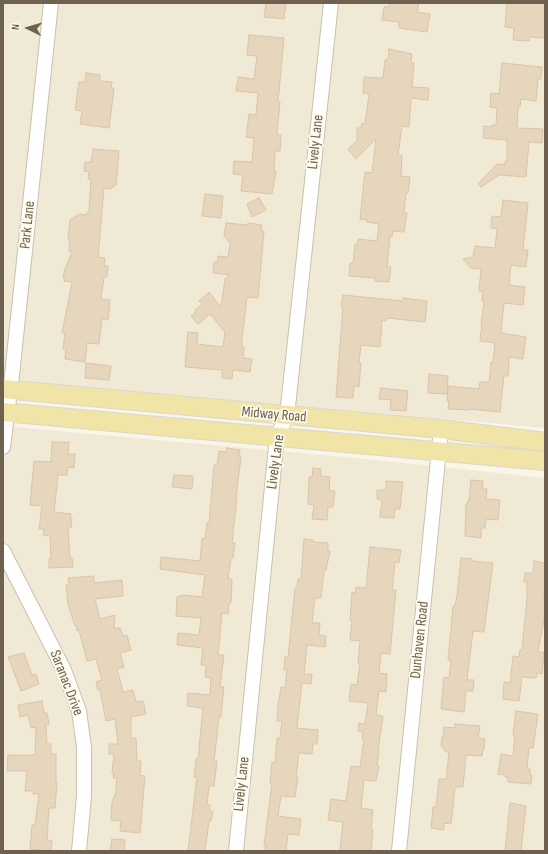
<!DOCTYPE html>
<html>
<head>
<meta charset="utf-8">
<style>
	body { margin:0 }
	#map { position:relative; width:548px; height:854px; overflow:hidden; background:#f9f6e7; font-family:"Sofia Sans Condensed",sans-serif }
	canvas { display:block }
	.frame { position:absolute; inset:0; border:4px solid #6f614f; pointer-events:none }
	.north { position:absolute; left:8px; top:8px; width:40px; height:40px; -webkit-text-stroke:3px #fdfaec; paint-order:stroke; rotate:275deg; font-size:11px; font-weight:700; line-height:16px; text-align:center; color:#6f614f }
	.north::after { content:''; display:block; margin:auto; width:14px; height:18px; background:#6f614f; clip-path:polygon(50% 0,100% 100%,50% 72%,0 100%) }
</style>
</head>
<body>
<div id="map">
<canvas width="548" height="854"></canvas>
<div class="frame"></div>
<div class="north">N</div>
</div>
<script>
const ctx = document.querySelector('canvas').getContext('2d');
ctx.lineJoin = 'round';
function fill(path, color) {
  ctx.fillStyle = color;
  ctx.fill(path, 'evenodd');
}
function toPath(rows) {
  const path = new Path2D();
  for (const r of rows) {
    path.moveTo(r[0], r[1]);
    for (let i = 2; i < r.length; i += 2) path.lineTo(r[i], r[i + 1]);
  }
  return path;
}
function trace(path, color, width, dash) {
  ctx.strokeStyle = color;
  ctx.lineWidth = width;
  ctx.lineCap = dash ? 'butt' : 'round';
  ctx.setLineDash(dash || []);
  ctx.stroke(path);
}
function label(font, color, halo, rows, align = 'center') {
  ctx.font = font + ' "Sofia Sans Condensed",sans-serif';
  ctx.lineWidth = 3.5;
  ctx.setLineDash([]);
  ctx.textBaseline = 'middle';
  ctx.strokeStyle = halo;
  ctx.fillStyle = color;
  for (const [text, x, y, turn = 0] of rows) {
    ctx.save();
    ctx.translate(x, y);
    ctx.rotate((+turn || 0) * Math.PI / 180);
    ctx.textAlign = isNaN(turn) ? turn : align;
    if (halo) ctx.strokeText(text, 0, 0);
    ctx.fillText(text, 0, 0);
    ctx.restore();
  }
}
fill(toPath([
	[3,3,545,3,545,428,3,379],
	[3,426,356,458,545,478,545,851,3,851]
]), '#f0e9d6');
const building = toPath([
	[266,3,286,3,284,19,264,17,266,3],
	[390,3,419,3,417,12,430,14,427,32,399,28,399,22,382,20,384,7,389,7,390,3],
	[507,3,545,3,545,38,530,37,529,41,513,40,514,28,505,27,507,3],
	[249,35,284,38,278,102,280,102,277,135,281,135,280,151,275,151,274,170,276,171,272,194,241,191,243,175,233,174,234,161,252,162,254,138,246,137,249,114,256,115,258,93,236,91,238,77,254,79,257,56,247,55,249,35],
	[389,49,412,54,411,63,414,63,412,87,429,88,428,100,411,98,409,127,402,126,398,155,402,155,401,176,410,177,408,193,406,193,404,213,407,213,404,232,393,231,392,237,390,237,387,267,391,267,389,282,375,281,375,278,349,276,350,263,353,263,355,244,357,245,358,239,377,241,379,224,367,222,368,220,360,219,365,172,372,173,376,139,356,159,348,149,357,141,357,128,361,128,362,123,365,124,369,94,363,93,364,77,383,78,385,60,388,60,389,49],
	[502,63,542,67,541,79,538,79,536,101,521,99,520,107,518,107,517,128,543,129,542,143,529,142,526,177,499,175,481,187,478,184,497,164,505,165,505,161,507,161,507,140,483,138,484,126,492,127,492,125,496,125,497,108,490,107,491,93,499,94,502,63],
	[86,73,100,75,100,81,112,82,111,88,114,88,109,128,80,124,82,111,75,110,79,82,85,82,86,73],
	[93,149,119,151,116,185,110,189,104,188,98,257,105,258,104,266,108,266,107,277,104,277,101,299,110,300,108,320,102,319,99,344,87,343,85,362,65,359,66,349,63,349,65,333,62,333,72,282,64,281,64,277,63,277,65,269,72,252,69,251,70,239,68,239,70,220,79,214,87,215,87,212,89,212,91,179,88,179,89,172,84,171,85,162,91,162,93,149],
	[205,194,223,196,221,218,202,216,205,194],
	[259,198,266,210,252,217,247,204,259,198],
	[503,200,528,203,523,250,528,250,526,267,511,265,509,285,525,287,523,305,504,303,501,333,526,337,523,359,509,357,508,376,504,376,500,412,469,409,469,410,448,409,449,401,447,401,448,386,479,389,480,382,489,382,491,362,493,362,495,343,480,341,482,324,481,324,484,301,482,301,483,292,479,291,481,269,471,268,463,259,473,257,475,246,495,248,497,229,491,228,492,216,501,217,503,200],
	[226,223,247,225,248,223,262,225,261,231,264,231,258,298,247,297,242,339,242,347,244,347,243,358,252,359,250,372,233,370,232,379,222,378,222,370,185,367,188,332,198,333,197,344,223,347,225,332,210,314,198,324,191,316,196,312,195,310,202,304,199,301,209,292,221,307,225,279,230,275,213,273,214,262,217,263,218,256,228,257,230,243,224,236,226,223],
	[343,295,403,301,403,298,427,301,425,322,387,318,386,321,382,320,380,347,361,345,359,363,361,363,359,387,354,386,353,398,336,397,343,307,341,307,343,295],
	[86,363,111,366,109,380,85,378,86,363],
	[429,374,448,376,447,394,428,393,429,374],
	[381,388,408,391,406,411,390,410,391,400,379,399,381,388],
	[52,442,69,442,68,454,75,454,74,468,68,467,67,475,58,475,54,512,71,514,70,518,72,518,71,528,68,528,70,558,72,558,73,567,49,568,49,559,51,559,50,536,43,535,44,529,39,529,42,506,30,505,34,461,51,462,52,442],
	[227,448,240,450,239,457,241,457,236,497,237,497,232,543,235,543,233,558,231,558,228,579,232,579,231,603,229,603,228,614,222,613,218,655,224,655,220,687,224,687,221,717,219,717,214,761,217,761,214,786,209,786,207,805,210,805,210,811,213,811,211,821,209,821,205,851,188,851,197,777,194,777,196,759,198,759,203,708,187,706,188,693,210,695,211,678,205,677,206,665,201,665,203,648,177,645,178,633,199,635,201,618,176,616,177,597,183,595,202,597,205,575,160,569,161,557,200,561,202,538,205,539,207,522,209,523,214,465,217,465,219,451,226,452,227,448],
	[313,468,321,469,321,476,330,477,329,490,335,491,333,507,328,507,327,520,312,519,314,505,308,504,309,477,312,477,313,468],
	[174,475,193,476,192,489,172,487,174,475],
	[471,480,483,481,482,489,487,489,486,499,500,500,498,520,486,519,485,528,481,528,481,538,465,536,466,504,467,504,468,501,469,501,471,480],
	[386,481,403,482,400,509,395,509,394,518,380,517,382,500,377,499,377,490,386,490,386,481],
	[304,539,313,540,313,542,328,543,328,551,330,551,326,570,324,570,321,598,315,598,312,623,320,623,319,635,326,636,325,647,307,645,304,674,312,674,311,684,302,683,297,728,318,730,317,744,313,744,312,754,299,753,296,777,298,777,295,797,281,796,278,816,301,819,299,835,288,834,286,851,265,851,266,846,264,846,272,783,270,783,272,762,275,763,277,738,280,738,282,721,277,721,278,706,281,687,285,688,287,670,284,670,285,657,288,657,295,588,297,588,298,579,301,579,304,539],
	[370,547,401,550,399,563,395,562,392,590,396,590,390,654,381,653,379,673,387,674,386,692,379,691,376,715,383,716,378,751,379,751,377,766,379,766,376,781,364,780,361,808,373,810,371,830,373,830,371,851,340,851,343,822,328,820,331,799,346,801,351,766,360,767,364,740,362,739,363,732,358,731,359,723,365,724,368,703,349,701,351,684,357,685,360,663,358,663,360,641,350,640,352,621,350,621,352,592,355,593,356,587,366,588,370,547],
	[461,558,472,559,472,561,493,563,484,632,473,631,467,680,474,680,473,691,466,691,464,712,441,709,444,677,449,678,451,660,448,660,451,629,453,606,455,606,457,596,461,558],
	[534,561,545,563,544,602,545,602,545,614,538,652,544,652,542,674,537,673,536,678,522,677,519,701,503,699,504,682,510,683,513,656,519,657,520,650,522,650,527,599,527,582,524,582,525,573,533,573,534,561],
	[94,576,94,583,122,580,123,596,95,599,100,619,115,615,114,628,120,628,123,636,127,635,131,650,120,653,124,667,117,669,123,692,133,690,136,702,143,701,146,714,131,717,131,738,136,738,137,761,141,761,140,775,145,776,140,833,120,831,121,821,111,820,112,802,114,796,115,797,117,778,113,778,114,774,112,774,114,754,109,754,109,744,118,744,115,719,106,721,100,690,98,690,96,682,102,680,96,659,87,661,79,630,77,631,76,625,75,626,68,604,66,585,69,585,68,578,94,576],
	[24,653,32,675,36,674,39,684,21,691,8,657,24,653],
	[42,701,44,713,47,713,49,724,46,725,47,744,51,744,51,754,56,754,56,783,57,783,55,808,49,808,47,840,52,841,51,851,30,849,32,825,35,825,39,794,33,794,33,791,25,791,27,771,7,771,8,755,35,755,36,727,31,728,28,715,20,717,18,705,42,701],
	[516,711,538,714,533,748,529,748,527,769,530,769,530,775,532,775,531,784,508,782,508,777,505,777,505,775,498,774,501,754,513,756,515,735,513,735,516,711],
	[455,724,480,726,478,738,485,739,484,749,483,749,482,756,466,755,463,787,455,787,451,824,444,823,444,830,431,828,433,807,436,807,439,779,446,779,449,753,444,750,441,745,442,737,443,737,444,727,455,728,455,724],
	[510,803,526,806,521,851,505,851,510,803],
	[112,839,125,840,124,851,110,851,112,839]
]);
fill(building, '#e6d6bd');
trace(building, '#dcc5a4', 1);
const minor = toPath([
	[3,447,12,375,51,3],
	[3,551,64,670,79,711,84,747,84,796,79,851],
	[236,851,277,436,287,416,331,3],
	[399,851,441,429]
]);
const major = toPath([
	[3,389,441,429,545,442],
	[3,412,545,461]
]);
trace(minor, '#c9c0ae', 16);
trace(major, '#dad6d1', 20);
trace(minor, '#fff', 14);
trace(major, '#f0e4a7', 18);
label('15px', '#6f614f', '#fdfaec', [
	["Lively Lane",316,142,-84],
	["Park Lane",28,225,-84],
	["Midway Road",274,415,5],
	["Lively Lane",276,462,-82],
	["Dunhaven Road",420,640,-84],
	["Saranac Drive",66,683,69],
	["Lively Lane",242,784,-84]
]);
</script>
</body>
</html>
